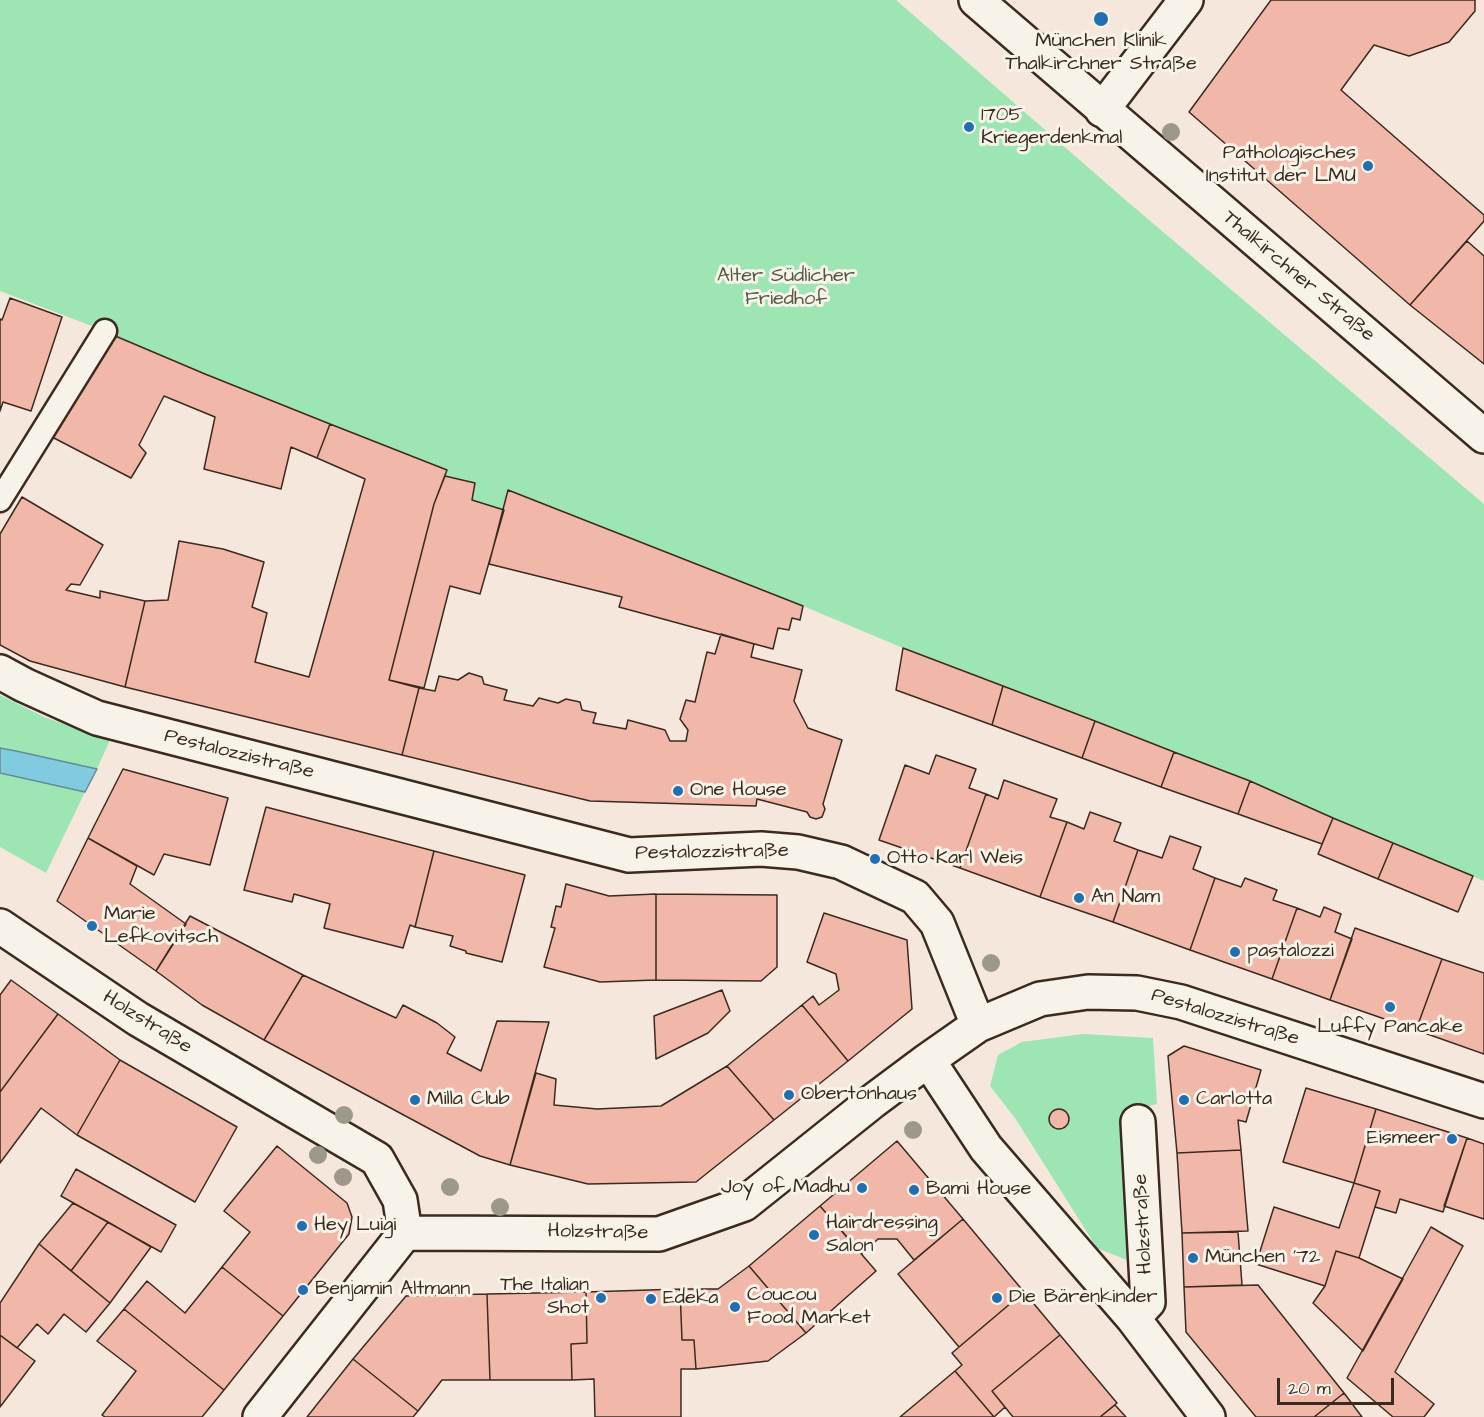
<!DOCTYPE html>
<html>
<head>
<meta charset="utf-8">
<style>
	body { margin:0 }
	#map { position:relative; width:1484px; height:1417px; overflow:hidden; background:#f6e7dc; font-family:"Architects Daughter",sans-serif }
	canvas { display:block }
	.scale { position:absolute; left:1277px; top:1378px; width:117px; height:27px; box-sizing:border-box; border:3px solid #3b2a1e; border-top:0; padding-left:8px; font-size:18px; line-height:21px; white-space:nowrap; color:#3b2a1e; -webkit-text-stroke:4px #f7f3e8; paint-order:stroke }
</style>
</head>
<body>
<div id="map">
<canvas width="1484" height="1417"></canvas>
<div class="scale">20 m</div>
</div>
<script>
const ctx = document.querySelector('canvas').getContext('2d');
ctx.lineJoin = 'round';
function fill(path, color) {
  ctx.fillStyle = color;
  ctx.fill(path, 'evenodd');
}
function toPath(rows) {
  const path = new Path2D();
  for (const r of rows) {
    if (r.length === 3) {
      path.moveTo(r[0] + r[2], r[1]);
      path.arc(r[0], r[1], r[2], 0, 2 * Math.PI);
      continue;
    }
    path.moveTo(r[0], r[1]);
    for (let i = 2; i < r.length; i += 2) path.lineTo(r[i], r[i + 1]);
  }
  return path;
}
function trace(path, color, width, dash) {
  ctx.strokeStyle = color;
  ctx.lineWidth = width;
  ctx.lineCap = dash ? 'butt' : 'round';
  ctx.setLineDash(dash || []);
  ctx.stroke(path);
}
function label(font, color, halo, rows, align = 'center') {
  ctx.font = font + ' "Architects Daughter",sans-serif';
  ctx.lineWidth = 6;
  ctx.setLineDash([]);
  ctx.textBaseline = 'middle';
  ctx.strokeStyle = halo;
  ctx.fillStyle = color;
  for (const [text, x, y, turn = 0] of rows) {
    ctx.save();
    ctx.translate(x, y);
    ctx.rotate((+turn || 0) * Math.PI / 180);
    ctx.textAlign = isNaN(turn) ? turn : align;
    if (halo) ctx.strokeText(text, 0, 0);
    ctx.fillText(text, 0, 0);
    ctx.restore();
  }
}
fill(toPath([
	[0,0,896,0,1129,203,1484,504,1484,881,1333,818,1250,781,903,648,803,606,508,491,504,510,472,500,475,483,445,476,446,470,205,374,105,331,0,291],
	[0,695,44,717,110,740,97,769,0,748],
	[0,773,85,792,46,873,0,847],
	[1083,1034,1153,1038,1157,1104,1121,1113,1127,1260,1097,1248,1015,1118,990,1086,998,1055,1022,1042]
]), '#9de6b4');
const water = toPath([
	[0,748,16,751,97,769,85,792,0,773,0,748]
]);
fill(water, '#81cbe1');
trace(water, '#658b93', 1.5);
const building = toPath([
	[1271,0,1475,0,1475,11,1449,42,1409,56,1374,45,1341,90,1484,215,1484,221,1410,305,1189,112,1271,0],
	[1467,241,1484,256,1484,364,1410,305,1467,241],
	[10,298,62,317,31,411,3,402,0,411,0,319,2,320,10,298],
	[113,335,205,374,330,424,317,458,291,447,281,489,204,469,215,417,164,396,139,445,146,453,131,478,52,437,113,335],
	[330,424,447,470,434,504,389,680,419,688,402,755,125,687,145,601,168,600,179,541,223,549,264,562,252,607,267,613,255,662,309,677,365,479,317,458,330,424],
	[445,476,475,483,472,500,504,510,480,594,450,586,424,688,389,680,434,504,445,476],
	[508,490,803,606,800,620,792,618,789,630,778,628,773,649,619,607,622,597,489,564,508,490],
	[22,497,103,545,80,585,71,584,66,590,100,598,100,591,145,601,125,687,30,661,0,645,0,534,22,497],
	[721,634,754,644,751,657,802,670,794,701,808,728,842,740,823,804,825,809,822,817,816,819,810,817,807,812,757,799,756,806,590,801,402,755,419,688,435,691,439,676,458,680,469,673,482,677,484,684,507,690,504,700,533,706,539,698,558,703,566,699,580,702,582,710,596,713,593,723,626,729,628,720,665,730,670,741,686,741,688,730,680,719,686,700,695,702,707,652,715,654,721,634],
	[903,648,1003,686,992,725,896,690,903,648],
	[1003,686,1095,721,1082,758,992,725,1003,686],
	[1095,721,1174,752,1161,787,1082,758,1095,721],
	[1174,752,1250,781,1238,814,1161,787,1174,752],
	[936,755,976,769,969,788,986,794,960,868,879,840,905,765,929,774,936,755],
	[123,769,228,798,210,865,164,854,154,875,88,838,123,769],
	[1004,780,1057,799,1050,817,1067,822,1040,897,960,868,986,794,998,799,1004,780],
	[1250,781,1333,818,1322,844,1238,814,1250,781],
	[266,807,434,851,415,927,410,925,403,948,324,928,330,904,294,894,292,902,244,890,266,807],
	[1090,812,1121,823,1114,841,1138,850,1113,922,1040,897,1067,822,1084,829,1090,812],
	[1333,818,1393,843,1378,879,1318,854,1333,818],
	[1170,836,1201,847,1193,869,1215,878,1190,950,1113,922,1138,850,1162,858,1170,836],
	[88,838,137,866,130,884,186,924,156,971,57,901,88,838],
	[1393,843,1473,876,1458,912,1378,879,1393,843],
	[434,851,525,875,502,962,466,953,466,951,450,946,453,936,415,927,434,851],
	[1215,878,1241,887,1245,878,1277,890,1273,900,1297,908,1272,979,1190,950,1215,878],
	[566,884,609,896,656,894,656,980,600,982,544,967,555,928,551,927,556,906,561,907,566,884],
	[656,894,777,895,777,967,761,981,656,980,656,894],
	[1324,907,1341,914,1335,932,1352,939,1330,1000,1272,979,1297,908,1320,917,1324,907],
	[824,913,907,940,912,1009,848,1061,802,1005,813,996,819,1005,839,990,836,974,807,962,824,913],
	[190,916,303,975,264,1040,202,1005,156,971,190,916],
	[1355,928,1442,959,1416,1030,1330,1000,1355,928],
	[1442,959,1484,973,1484,1054,1416,1030,1442,959],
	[303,975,396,1018,403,1005,437,1023,455,1037,447,1053,481,1071,497,1021,549,1022,510,1165,480,1156,264,1040,303,975],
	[11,980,58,1014,0,1092,0,995,11,980],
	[722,990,730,1011,708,1033,656,1059,654,1016,722,990],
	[802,1005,848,1061,774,1120,727,1066,802,1005],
	[58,1014,120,1060,77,1135,41,1108,0,1163,0,1092,58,1014],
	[1184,1046,1261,1070,1246,1122,1238,1120,1241,1150,1177,1153,1168,1056,1184,1046],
	[120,1060,237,1127,195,1202,77,1135,120,1060],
	[727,1066,774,1120,696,1182,588,1184,510,1165,536,1073,556,1079,554,1105,597,1109,661,1106,727,1066],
	[1306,1088,1376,1109,1354,1183,1283,1162,1306,1088],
	[1059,1119,10],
	[1376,1109,1467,1138,1443,1212,1400,1199,1396,1213,1375,1207,1380,1191,1354,1183,1376,1109],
	[1467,1138,1484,1144,1484,1219,1444,1206,1467,1138],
	[897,1141,963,1219,914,1260,897,1239,878,1239,862,1254,820,1206,897,1141],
	[277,1146,347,1203,352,1217,349,1234,283,1316,222,1267,250,1232,224,1211,277,1146],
	[1241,1150,1248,1231,1182,1233,1177,1153,1241,1150],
	[76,1169,176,1225,161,1252,61,1196,76,1169],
	[1354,1183,1380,1191,1359,1258,1336,1251,1325,1286,1256,1264,1274,1207,1339,1228,1354,1183],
	[73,1203,108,1222,71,1271,39,1244,73,1203],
	[820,1206,876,1271,806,1333,749,1266,820,1206],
	[963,1219,1024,1292,959,1347,898,1274,963,1219],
	[108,1222,151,1247,110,1303,71,1271,108,1222],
	[1431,1227,1463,1246,1395,1372,1434,1404,1424,1417,1393,1417,1347,1378,1431,1227],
	[1238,1232,1242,1285,1184,1287,1182,1233,1238,1232],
	[39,1244,110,1303,86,1332,64,1314,48,1334,37,1324,17,1348,0,1335,0,1303,39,1244],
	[1336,1251,1359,1258,1403,1279,1363,1351,1313,1303,1325,1286,1336,1251],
	[749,1266,806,1333,768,1361,696,1369,694,1340,682,1340,680,1289,718,1289,749,1266],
	[222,1267,283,1316,224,1390,124,1309,147,1281,185,1313,222,1267],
	[1258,1285,1344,1393,1314,1417,1256,1417,1186,1332,1184,1287,1258,1285],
	[680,1289,682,1340,694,1340,696,1369,681,1369,681,1417,595,1417,594,1379,572,1380,571,1344,587,1343,586,1292,680,1289],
	[586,1292,587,1343,571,1344,572,1380,490,1380,487,1294,586,1292],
	[1024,1292,1060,1335,992,1391,1005,1407,994,1417,955,1371,962,1365,952,1353,1024,1292],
	[487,1294,490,1380,442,1380,418,1411,353,1359,406,1296,487,1294],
	[124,1309,224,1390,202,1417,105,1417,102,1415,136,1371,97,1341,124,1309],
	[0,1335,35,1361,0,1407,0,1335],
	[1060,1335,1117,1403,1100,1417,1013,1417,992,1391,1060,1335],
	[353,1359,418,1411,413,1417,307,1417,353,1359],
	[955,1371,994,1417,900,1417,955,1371],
	[1344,1393,1362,1417,1314,1417,1344,1393],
	[1115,1405,1126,1417,1100,1417,1115,1405]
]);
fill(building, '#f1b8aa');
trace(building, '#3b2a1e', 1.5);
const service = toPath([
	[0,500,105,331]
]);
const minor = toPath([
	[976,0,1484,436],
	[1102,110,1186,0],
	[0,672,24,685,97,718,629,855,761,849,798,852,841,862,915,897,937,923,978,1025],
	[0,926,138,1019,377,1159,400,1200,405,1233],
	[928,1060,986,1148,1133,1318,1208,1417],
	[405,1233,659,1234,744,1204,873,1101,928,1060,978,1025,1040,999,1088,992,1137,993,1181,1002,1484,1101],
	[1133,1318,1148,1302,1138,1122],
	[260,1417,405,1233]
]);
trace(service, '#3b2a1e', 27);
trace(minor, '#3b2a1e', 38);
trace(service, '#f7f3e8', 22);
trace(minor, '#f7f3e8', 33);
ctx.fillStyle = '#9d9988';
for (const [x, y] of [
	[1171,132],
	[991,963],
	[344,1115],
	[913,1130],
	[318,1155],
	[343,1177],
	[450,1187],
	[500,1207]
]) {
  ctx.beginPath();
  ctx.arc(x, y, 9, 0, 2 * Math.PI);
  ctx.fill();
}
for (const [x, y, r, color] of [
	[1101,19,8,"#1f6fb2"],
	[969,127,6,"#1f6fb2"],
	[1368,166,6,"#1f6fb2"],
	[678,791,6,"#1f6fb2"],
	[875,859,6,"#1f6fb2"],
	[1079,898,6,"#1f6fb2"],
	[92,926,6,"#1f6fb2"],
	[1235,952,6,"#1f6fb2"],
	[1390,1007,6,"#1f6fb2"],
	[789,1095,6,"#1f6fb2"],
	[415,1100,6,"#1f6fb2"],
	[1184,1100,6,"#1f6fb2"],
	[1452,1139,6,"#1f6fb2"],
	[862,1188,6,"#1f6fb2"],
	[914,1190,6,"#1f6fb2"],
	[302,1226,6,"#1f6fb2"],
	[814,1235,6,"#1f6fb2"],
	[1193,1258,6,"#1f6fb2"],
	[303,1290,6,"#1f6fb2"],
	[601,1298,6,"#1f6fb2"],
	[997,1298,6,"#1f6fb2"],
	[651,1299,6,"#1f6fb2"],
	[735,1307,6,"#1f6fb2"]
]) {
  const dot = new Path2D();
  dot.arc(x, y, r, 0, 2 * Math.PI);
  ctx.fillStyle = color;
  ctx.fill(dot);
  trace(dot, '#f7f3e8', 2);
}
label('20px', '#3b2a1e', '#f7f3e8', [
	["München Klinik",1101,42,"center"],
	["Thalkirchner Straße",1101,65,"center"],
	["1705",981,116],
	["Kriegerdenkmal",981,139],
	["Pathologisches",1356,154,"right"],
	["Institut der LMU",1356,177,"right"],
	["One House",690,791],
	["Otto Karl Weis",887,859],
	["An Nam",1091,898],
	["Marie",104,915],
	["Lefkovitsch",104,938],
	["pastalozzi",1247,952],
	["Luffy Pancake",1390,1028,"center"],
	["Obertonhaus",801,1095],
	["Milla Club",427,1100],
	["Carlotta",1196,1100],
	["Eismeer",1440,1139,"right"],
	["Joy of Madhu",850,1188,"right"],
	["Bami House",926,1190],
	["Hairdressing",826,1224],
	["Salon",826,1247],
	["Hey Luigi",314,1226],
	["München '72",1205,1258],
	["The Italian",589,1286,"right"],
	["Shot",589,1309,"right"],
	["Benjamin Altmann",315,1290],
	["Coucou",747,1296],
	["Food Market",747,1319],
	["Die Bärenkinder",1009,1298],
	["Edeka",663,1299]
], 'left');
label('20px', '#545944', '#f7f3e8', [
	["Alter Südlicher",786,277],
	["Friedhof",786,300]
]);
label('20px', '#3b2a1e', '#f7f3e8', [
	["Thalkirchner Straße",1298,277,40],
	["Pestalozzistraße",239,755,14],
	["Pestalozzistraße",712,853,-1],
	["Pestalozzistraße",1225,1018,17],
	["Holzstraße",147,1023,32],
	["Holzstraße",1144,1224,-93],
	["Holzstraße",598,1233,1]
]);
</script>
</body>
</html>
